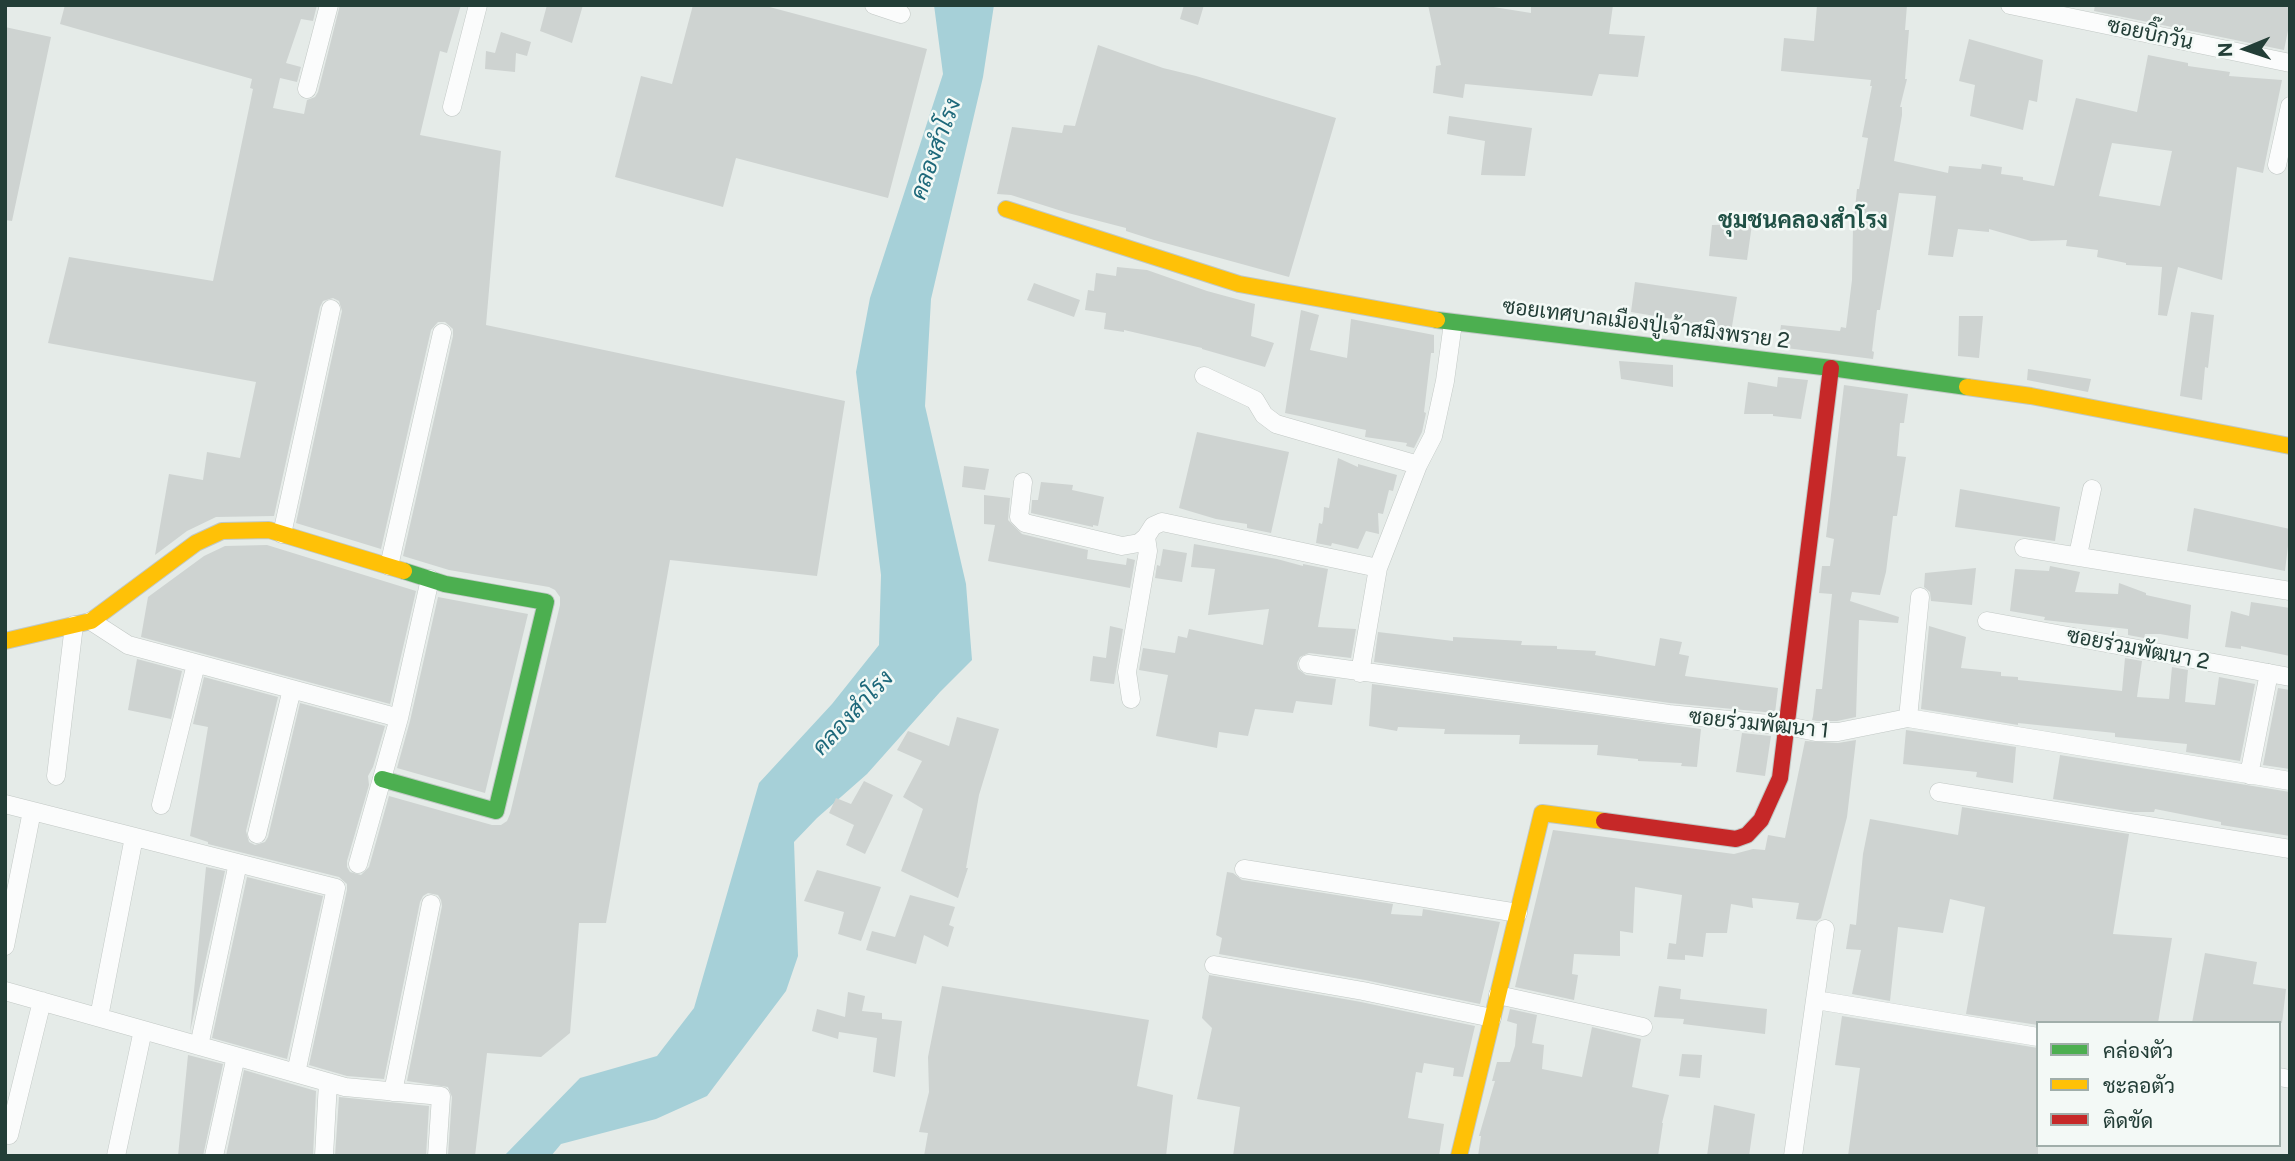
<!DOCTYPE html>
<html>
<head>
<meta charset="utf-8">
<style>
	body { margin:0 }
	#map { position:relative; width:2295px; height:1161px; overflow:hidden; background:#e5ebe8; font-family:"Public Sans",Sarabun,sans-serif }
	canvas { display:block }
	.frame { position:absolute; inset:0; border:7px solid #233e37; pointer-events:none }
	.legend { position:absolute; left:2036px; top:1021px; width:245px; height:126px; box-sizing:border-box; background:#f3f9f6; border:2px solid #a0aeaa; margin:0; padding:9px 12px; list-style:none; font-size:21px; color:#233e37 }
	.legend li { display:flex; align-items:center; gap:14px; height:35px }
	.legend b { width:35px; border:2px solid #a0aeaa }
	.north { position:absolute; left:2211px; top:14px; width:70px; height:70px; -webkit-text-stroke:5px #f3f9f6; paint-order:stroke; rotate:268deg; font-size:19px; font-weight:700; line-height:28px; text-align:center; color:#233e37 }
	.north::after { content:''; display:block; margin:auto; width:24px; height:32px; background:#233e37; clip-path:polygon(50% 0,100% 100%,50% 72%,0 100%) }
</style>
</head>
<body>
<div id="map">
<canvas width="2295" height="1161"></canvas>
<div class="frame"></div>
<ul class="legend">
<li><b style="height:9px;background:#4caf50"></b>คล่องตัว</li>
<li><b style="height:9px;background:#ffc107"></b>ชะลอตัว</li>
<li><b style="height:9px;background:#c62828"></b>ติดขัด</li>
</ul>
<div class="north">N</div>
</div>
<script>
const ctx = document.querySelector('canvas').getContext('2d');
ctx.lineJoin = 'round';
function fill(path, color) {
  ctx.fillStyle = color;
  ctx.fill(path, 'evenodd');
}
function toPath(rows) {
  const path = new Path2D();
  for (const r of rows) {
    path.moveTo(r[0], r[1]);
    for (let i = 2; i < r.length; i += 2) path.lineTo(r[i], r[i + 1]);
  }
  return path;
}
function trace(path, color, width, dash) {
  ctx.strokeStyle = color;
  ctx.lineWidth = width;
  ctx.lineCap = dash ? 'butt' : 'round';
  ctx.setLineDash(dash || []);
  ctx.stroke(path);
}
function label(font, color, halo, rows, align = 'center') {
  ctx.font = font + ' "Public Sans",Sarabun,sans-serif';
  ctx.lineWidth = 5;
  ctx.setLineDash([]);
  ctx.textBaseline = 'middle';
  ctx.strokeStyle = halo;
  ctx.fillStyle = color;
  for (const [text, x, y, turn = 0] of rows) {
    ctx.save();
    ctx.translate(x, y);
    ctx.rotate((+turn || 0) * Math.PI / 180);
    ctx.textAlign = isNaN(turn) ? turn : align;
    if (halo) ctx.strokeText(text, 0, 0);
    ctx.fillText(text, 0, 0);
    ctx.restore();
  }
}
fill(toPath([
	[934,5,994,5,983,77,931,299,925,406,966,584,972,660,940,692,867,774,817,818,794,842,798,956,786,991,707,1096,656,1119,561,1144,551,1156,504,1156,580,1078,657,1056,694,1008,759,783,832,704,879,645,881,575,856,372,870,298,943,74]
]), '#a6d0d8');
fill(toPath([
	[65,5,317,5,313,21,301,19,286,63,301,67,297,82,280,78,273,108,304,114,307,100,315,97,318,92,340,5,461,5,447,53,440,51,420,135,501,151,486,325,845,401,817,576,670,560,606,923,579,923,570,1033,541,1057,487,1053,475,1156,448,1156,452,1097,448,1087,407,1081,442,906,441,900,438,895,428,893,423,896,420,902,384,1079,347,1076,309,1065,347,890,347,884,339,877,208,844,208,842,190,836,208,727,193,724,204,677,278,697,246,831,249,842,255,845,265,842,268,837,300,703,385,726,373,767,368,776,369,785,347,861,347,867,350,872,361,875,369,867,389,796,492,825,501,825,507,821,510,814,560,605,560,597,555,590,549,587,449,570,403,556,453,336,453,329,445,322,438,322,431,330,381,549,296,523,342,311,339,301,333,298,323,301,320,307,274,516,216,517,187,531,155,555,169,474,203,480,207,452,240,458,256,382,48,343,69,257,213,281,253,89,250,88,252,79,60,24],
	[547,5,583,5,572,43,540,31],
	[693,5,762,5,927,49,888,198,736,158,723,207,615,177,641,76,672,84],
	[1184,5,1204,5,1198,25,1180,19],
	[1428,5,1481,5,1531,13,1531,5,1613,5,1609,34,1645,36,1638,77,1599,74,1592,96,1465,84,1463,98,1433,93,1436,66,1441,65],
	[1817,5,1907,5,1905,30,1909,30,1905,79,1907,79,1900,107,1902,107,1902,115,1894,161,1948,173,1949,166,1981,169,1982,164,2002,167,2001,174,2023,177,2023,180,2054,186,2076,98,2137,112,2148,55,2188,63,2188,66,2230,72,2229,76,2282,80,2263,173,2237,167,2222,280,2178,267,2167,316,2158,315,2162,267,2126,265,2126,263,2097,257,2098,250,2066,246,2067,240,2031,241,1989,229,1989,232,1958,229,1953,257,1928,255,1936,196,1899,193,1880,310,1877,310,1872,351,1874,352,1873,359,1778,347,1781,325,1840,331,1841,327,1846,328,1852,280,1853,228,1857,189,1859,189,1868,138,1862,137,1872,86,1870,86,1871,80,1781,71,1784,38,1814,41],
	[2112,143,2172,151,2160,206,2099,196],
	[2095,5,2290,5,2290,21,2284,50,2094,11],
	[5,27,51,37,12,221,5,220],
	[501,32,531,42,527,56,516,53,515,72,485,69,486,51,495,53],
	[1969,39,2043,60,2037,102,2029,100,2023,130,1970,116,1975,85,1959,81],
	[1098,45,1163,68,1196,76,1336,118,1289,277,1154,240,1126,231,1126,228,1068,213,1011,195,997,194,1012,127,1062,133,1064,125,1075,126],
	[1449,116,1532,128,1525,176,1481,175,1485,141,1447,134],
	[1752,224,1747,260,1709,256,1712,225],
	[1117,267,1147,270,1207,291,1255,304,1251,336,1274,343,1265,367,1202,349,1202,348,1124,330,1124,332,1104,329,1106,313,1085,310,1088,290,1094,291,1096,273,1116,276],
	[1635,282,1737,297,1731,332,1738,334,1737,342,1684,336,1685,321,1631,312],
	[1034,283,1080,300,1074,317,1027,300],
	[1301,310,1319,315,1310,350,1347,358,1351,319,1434,335,1434,353,1431,353,1424,412,1426,413,1422,432,1414,448,1406,446,1407,443,1365,437,1366,430,1285,413],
	[2191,312,2214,315,2208,368,2205,367,2202,400,2180,396],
	[1959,316,1983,316,1979,358,1958,356],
	[1619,361,1673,365,1673,387,1621,379],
	[2028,369,2091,379,2088,392,2027,380],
	[1778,377,1808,380,1801,419,1773,416,1773,414,1744,414,1748,382,1777,387],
	[1844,385,1908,394,1904,423,1900,423,1897,456,1906,457,1897,516,1893,516,1886,572,1880,595,1852,592,1850,601,1899,617,1898,623,1859,620,1856,717,1837,721,1817,721,1812,720,1813,716,1816,689,1822,689,1832,594,1819,593,1822,566,1830,566,1834,539,1826,537],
	[1197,432,1289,452,1271,533,1247,528,1247,524,1216,519,1179,508],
	[1338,458,1358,467,1358,464,1397,475,1393,491,1389,490,1383,514,1378,513,1379,534,1366,531,1358,549,1332,543,1331,546,1316,543,1319,523,1322,524,1323,520,1324,507,1329,508],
	[964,466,989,469,985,490,962,487],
	[1041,482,1073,485,1072,490,1104,497,1098,526,1093,525,1093,527,1031,513,1032,500,1038,500],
	[1960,489,2060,507,2055,541,1955,527],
	[984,495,1010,498,1008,520,1022,534,1088,550,1087,559,1126,565,1127,558,1135,560,1130,588,988,561,995,525,984,524],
	[2194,508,2290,529,2285,571,2187,551],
	[1194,544,1277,559,1303,566,1303,564,1328,569,1318,627,1356,629,1351,658,1309,653,1300,657,1297,663,1298,669,1306,675,1336,679,1332,705,1296,701,1293,713,1255,709,1248,736,1219,732,1217,748,1156,736,1168,675,1139,670,1143,648,1175,653,1178,636,1187,638,1189,629,1263,645,1269,609,1208,615,1215,569,1191,567],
	[267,545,416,591,390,704,141,637,148,597,204,556,225,546],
	[1163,549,1187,553,1182,582,1155,578,1157,565,1160,566],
	[2050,566,2080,572,2075,592,2118,594,2119,583,2146,593,2146,595,2191,605,2188,639,2160,634,2145,634,2144,638,2128,635,2128,629,2044,620,2045,617,2010,611,2015,569,2049,571],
	[1976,568,1972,605,1931,601,1930,592,1924,587,1925,573],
	[438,597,528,614,485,793,397,768,410,721],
	[2251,602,2290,608,2290,656,2241,646,2241,649,2225,647,2231,611,2249,616],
	[1110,626,1123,629,1114,684,1090,681,1093,656,1106,658],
	[1929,626,1966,637,1961,668,2001,672,2001,676,2018,677,2018,680,2122,691,2125,658,2142,661,2137,697,2169,699,2172,667,2188,670,2185,702,2215,705,2219,677,2255,684,2240,761,2186,752,2187,744,2115,737,2115,733,2018,723,2018,725,1921,709],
	[1378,632,1453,641,1453,637,1522,641,1521,645,1557,646,1557,649,1596,651,1595,655,1655,666,1660,638,1682,642,1679,654,1689,656,1685,676,1778,688,1775,713,1670,703,1374,662],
	[137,659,182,671,171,719,128,710],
	[1372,684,1701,729,1697,767,1681,766,1682,763,1638,761,1638,759,1597,755,1598,745,1519,744,1520,735,1444,734,1445,729,1398,727,1397,731,1369,726],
	[2278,688,2290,690,2290,769,2263,765],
	[957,717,999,729,979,795,966,868,968,868,958,898,901,871,923,809,903,797,922,761,897,750,908,731,949,746],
	[1906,730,2016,747,2013,783,1976,777,1977,772,1903,764],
	[1742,733,1771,736,1765,776,1736,772],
	[1856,740,1847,817,1821,918,1817,921,1796,919,1799,903,1752,898,1753,908,1731,904,1727,933,1706,933,1703,957,1685,955,1685,960,1667,959,1669,943,1676,944,1682,895,1635,887,1633,933,1620,931,1620,956,1574,954,1572,974,1578,975,1574,1000,1515,987,1553,830,1734,854,1753,849,1765,850,1768,835,1785,838,1805,741,1838,743],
	[2060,755,2290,792,2290,836,2221,825,2221,822,2155,809,2154,812,2133,812,2053,799],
	[864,781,893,795,865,854,846,845,854,825,829,813,836,798,851,804],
	[1962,807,2129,834,2113,934,2172,938,2158,1023,2038,1023,2038,1025,1966,1014,1985,907,1950,899,1943,933,1898,927,1890,1001,1852,994,1861,950,1846,949,1850,924,1856,925,1863,854,1870,819,1958,835],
	[206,867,225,871,190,1032],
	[817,870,881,887,861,941,838,934,844,912,804,901],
	[1227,872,1233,873,1242,880,1393,904,1391,914,1422,916,1423,909,1500,922,1480,1004,1365,980,1219,954,1222,938,1216,935],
	[247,877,323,896,287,1059,212,1038],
	[910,895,955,907,949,925,954,927,948,947,924,935,916,964,866,950,872,931,895,937],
	[2205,953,2257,962,2253,984,2286,989,2282,1023,2192,1023],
	[1209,975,1361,1002,1475,1026,1463,1077,1453,1076,1454,1068,1424,1063,1422,1073,1416,1072,1408,1118,1444,1124,1439,1156,1233,1156,1240,1107,1197,1099,1212,1028,1202,1018],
	[942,986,1149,1020,1137,1086,1173,1095,1166,1156,924,1156,928,1133,919,1132,929,1092,928,1057],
	[1659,986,1681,989,1680,999,1767,1009,1765,1034,1683,1024,1684,1019,1654,1017],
	[848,992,865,996,862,1011,882,1013,882,1019,902,1021,895,1077,873,1072,877,1038,839,1032,838,1039,812,1031,817,1009,845,1017],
	[1510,1009,1537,1015,1532,1043,1544,1045,1542,1069,1582,1077,1592,1027,1641,1039,1632,1087,1669,1095,1662,1123,1663,1123,1658,1156,1478,1156,1481,1136,1479,1136,1495,1081,1492,1081,1497,1062,1510,1062,1515,1046,1517,1024,1507,1021],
	[1842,1016,2038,1048,2038,1156,1848,1156,1860,1068,1835,1065],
	[1682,1054,1702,1055,1700,1078,1679,1076],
	[188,1055,223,1064,203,1156,178,1156],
	[244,1070,316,1091,313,1156,226,1156],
	[339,1097,429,1106,426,1156,335,1156],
	[1714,1105,1755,1114,1749,1156,1707,1156]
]), '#ced3d1');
const street = toPath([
	[874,5,901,14],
	[2010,5,2290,63],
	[307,89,329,5],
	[452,107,478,5],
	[2277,165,2290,106],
	[1204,376,1255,400,1264,415,1276,424,1418,465],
	[1023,482,1019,517,1025,523,1122,546,1139,543,1146,537,1153,526,1162,522,1378,568],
	[282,534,331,309],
	[2024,548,2290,591],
	[2078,555,2092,489],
	[389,566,442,333],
	[91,621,128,645,399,718,430,579],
	[1987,621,2290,677],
	[1308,664,1669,714,1788,726,1816,732,1838,732,1908,718,2290,781],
	[1360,673,1378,568,1418,465,1433,436,1445,381,1453,323],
	[1131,699,1127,672,1148,551,1146,537],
	[1908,718,1920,597],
	[2249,775,2269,673],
	[56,776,74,625],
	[1939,792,2290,849],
	[5,804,336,888,296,1073],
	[161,805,196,664],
	[257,834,292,689],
	[358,864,399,718],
	[1244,869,1518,913],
	[5,946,32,811],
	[1214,965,1363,991,1492,1018],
	[5,991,345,1087,441,1096,437,1156],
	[1498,995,1643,1027],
	[1816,1000,2038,1037],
	[99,1017,134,837],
	[199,1046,238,863],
	[2279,1077,2290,1079],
	[393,1092,431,904],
	[9,1135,42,1001],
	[116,1156,143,1030],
	[214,1156,236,1056],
	[324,1156,328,1082],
	[1793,1156,1825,929]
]);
const fast = toPath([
	[1437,320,1831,368,1967,387],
	[382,779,496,811,546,602,445,584,404,571]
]);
const slow = toPath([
	[1006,209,1239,284,1437,320],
	[1967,387,2031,396,2290,446],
	[5,641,91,621,196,543,222,531,269,530,404,571],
	[1459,1156,1542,813,1604,821]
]);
const jam = toPath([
	[1604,821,1736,839,1747,835,1761,820,1780,778,1831,368]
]);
trace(street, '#c2c8c5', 19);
trace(fast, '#c0c8c5', 18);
trace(slow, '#c0c8c5', 18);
trace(jam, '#c0c8c5', 18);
trace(street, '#fbfcfc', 18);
trace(fast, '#4caf50', 16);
trace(slow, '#ffc107', 16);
trace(jam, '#c62828', 16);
label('21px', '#233e37', '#f3f9f6', [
	["ซอยบิ๊กวัน",2150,34,12],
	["ซอยเทศบาลเมืองปู่เจ้าสมิงพราย 2",1646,324,7],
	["ซอยร่วมพัฒนา 2",2138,649,11],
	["ซอยร่วมพัฒนา 1",1759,724,6]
]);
label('italic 23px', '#1d687a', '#f3f9f6', [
	["คลองสำโรง",936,149,-70],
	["คลองสำโรง",853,713,-47]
]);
label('bold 23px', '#1f5045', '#f3f9f6', [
	["ชุมชนคลองสำโรง",1803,221]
]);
</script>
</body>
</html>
